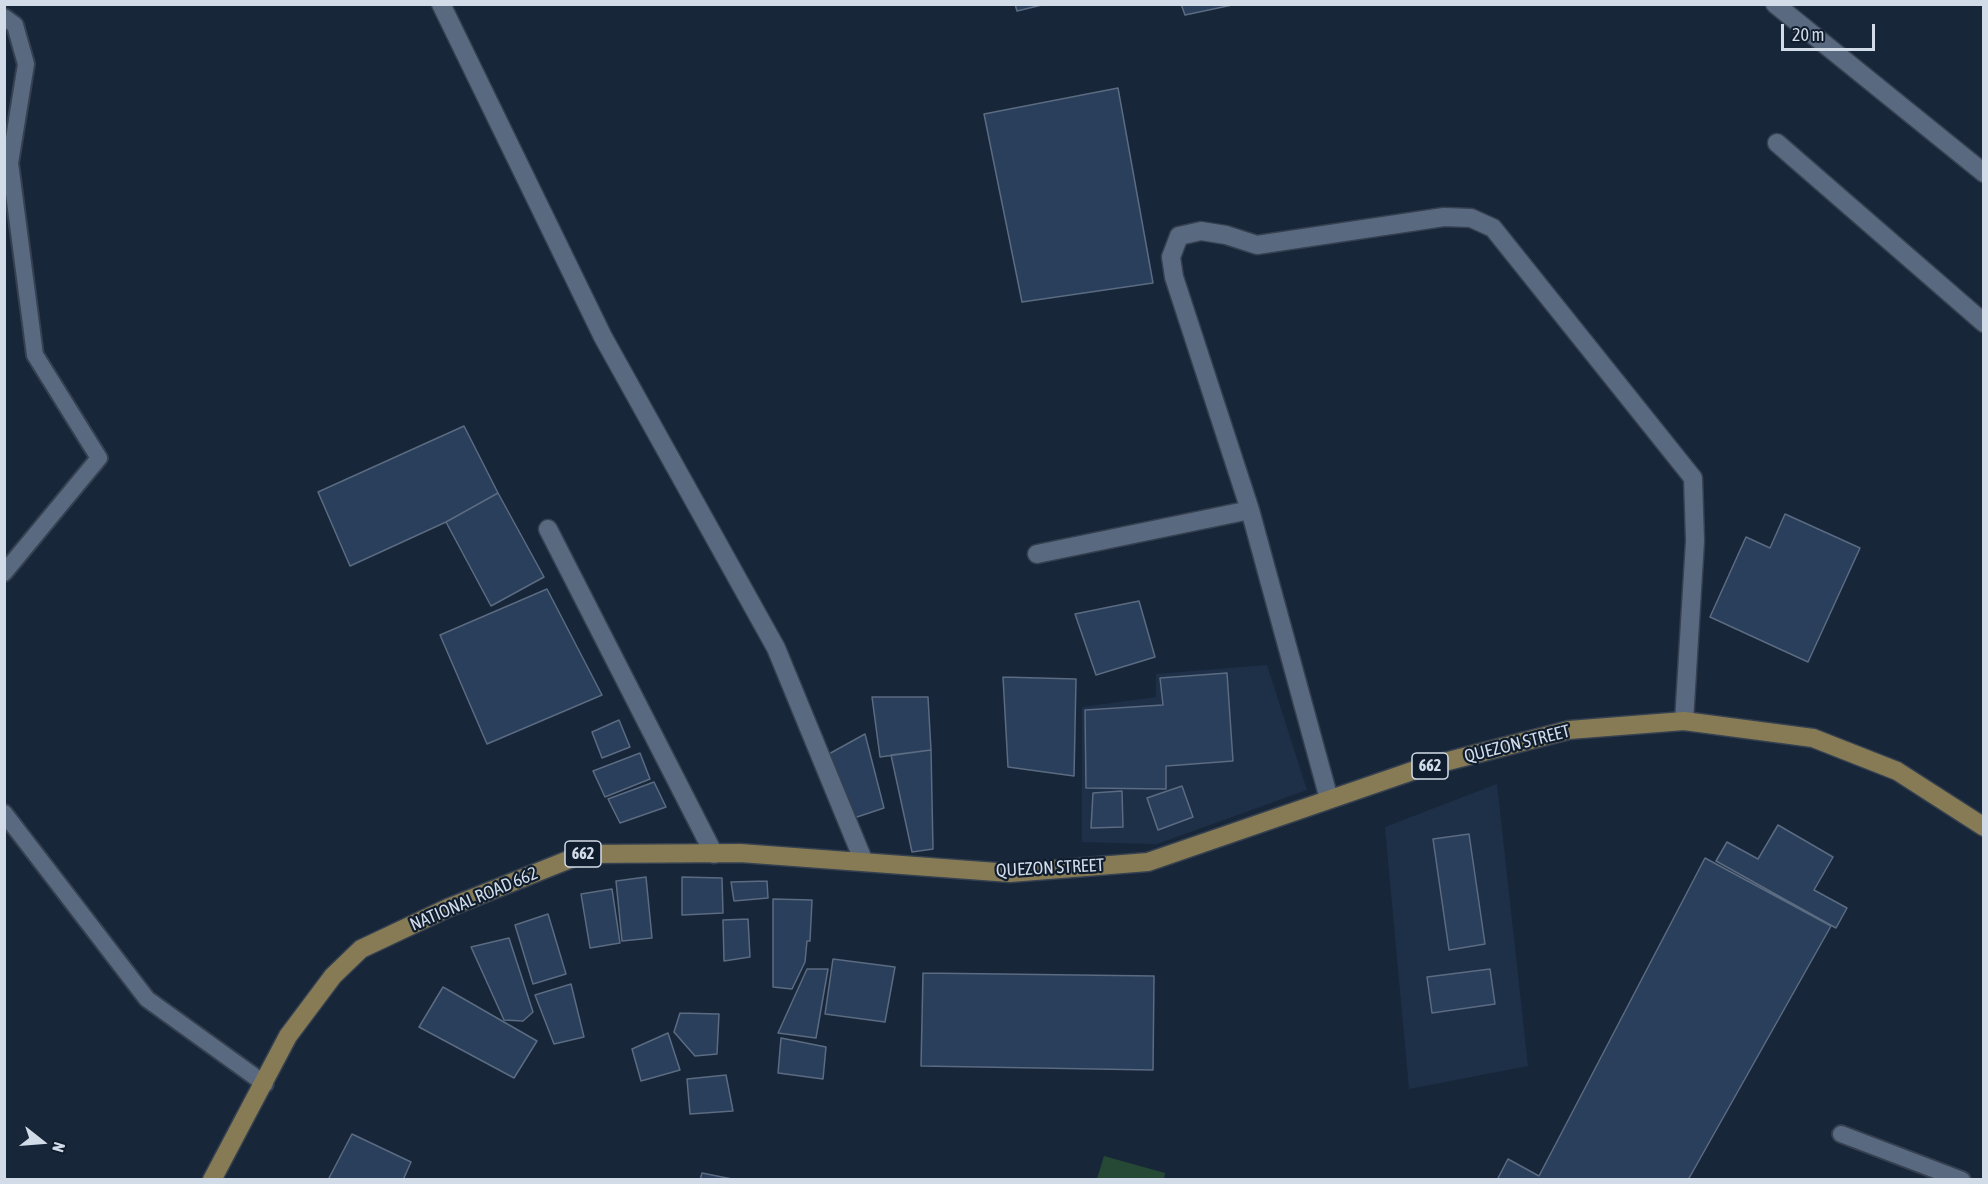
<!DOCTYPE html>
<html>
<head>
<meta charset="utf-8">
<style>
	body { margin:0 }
	#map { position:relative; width:1988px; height:1184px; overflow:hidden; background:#182639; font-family:"Asap Condensed",sans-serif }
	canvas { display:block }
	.frame { position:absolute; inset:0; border:6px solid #d2dbe8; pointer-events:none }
	.north { position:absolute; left:12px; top:1112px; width:60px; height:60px; -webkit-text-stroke:4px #0f1d2f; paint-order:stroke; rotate:107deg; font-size:16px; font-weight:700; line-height:24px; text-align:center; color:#d2dbe8 }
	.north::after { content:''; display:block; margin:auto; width:21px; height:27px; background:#d2dbe8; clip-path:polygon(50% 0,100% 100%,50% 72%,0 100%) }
	.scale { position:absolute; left:1781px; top:24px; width:94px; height:27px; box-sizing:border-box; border:3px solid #d2dbe8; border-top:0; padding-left:8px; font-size:18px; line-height:21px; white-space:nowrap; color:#d2dbe8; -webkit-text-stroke:4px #0f1d2f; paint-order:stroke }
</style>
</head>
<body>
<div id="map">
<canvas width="1988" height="1184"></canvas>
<div class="frame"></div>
<div class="north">N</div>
<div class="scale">20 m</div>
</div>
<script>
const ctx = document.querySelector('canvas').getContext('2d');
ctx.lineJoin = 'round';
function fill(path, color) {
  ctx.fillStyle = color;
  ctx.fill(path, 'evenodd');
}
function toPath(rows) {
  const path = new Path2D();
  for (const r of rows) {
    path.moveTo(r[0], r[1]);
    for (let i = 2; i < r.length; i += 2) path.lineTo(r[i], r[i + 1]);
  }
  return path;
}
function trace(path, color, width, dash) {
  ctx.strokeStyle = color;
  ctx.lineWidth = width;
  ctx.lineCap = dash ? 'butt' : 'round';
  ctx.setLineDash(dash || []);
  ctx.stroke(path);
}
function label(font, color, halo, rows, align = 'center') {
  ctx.font = font + ' "Asap Condensed",sans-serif';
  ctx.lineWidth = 4.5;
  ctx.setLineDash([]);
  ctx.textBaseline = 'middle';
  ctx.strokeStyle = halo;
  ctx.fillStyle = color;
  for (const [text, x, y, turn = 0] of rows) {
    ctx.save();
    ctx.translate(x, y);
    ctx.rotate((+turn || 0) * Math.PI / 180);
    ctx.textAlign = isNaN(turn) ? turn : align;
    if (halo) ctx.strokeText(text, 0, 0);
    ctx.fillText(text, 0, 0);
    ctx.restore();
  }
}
fill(toPath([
	[1267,665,1307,790,1157,844,1082,842,1082,707,1156,697,1156,674],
	[1497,784,1528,1066,1409,1089,1385,827]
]), '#1e3048');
fill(toPath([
	[1104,1156,1165,1173,1164,1179,1097,1179]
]), '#264935');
const building = toPath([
	[1015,4,1046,4,1017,11,1015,4],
	[1181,4,1237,4,1185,15,1181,4],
	[1118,88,1153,283,1022,302,984,114,1118,88],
	[464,426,498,493,446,522,350,566,318,492,464,426],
	[498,493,544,577,491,606,446,522,498,493],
	[1785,514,1860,548,1808,662,1710,617,1746,537,1770,548,1785,514],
	[547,589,602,695,487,744,440,635,547,589],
	[1139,601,1155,657,1096,675,1075,614,1139,601],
	[1227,673,1233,761,1166,766,1166,789,1086,788,1085,710,1163,705,1160,678,1227,673],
	[1003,677,1076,679,1074,776,1008,767,1003,677],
	[872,697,928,697,931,750,880,757,872,697],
	[619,720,630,747,602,758,592,732,619,720],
	[865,734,884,808,851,819,827,755,865,734],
	[931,750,933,849,912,852,891,755,931,750],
	[640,753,650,779,605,797,593,771,640,753],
	[654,782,666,807,620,823,608,799,654,782],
	[1182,786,1193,817,1158,830,1147,798,1182,786],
	[1122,791,1123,827,1091,828,1093,793,1122,791],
	[1778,825,1833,857,1814,890,1847,908,1836,928,1716,861,1727,842,1758,859,1778,825],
	[1469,834,1485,944,1449,950,1433,839,1469,834],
	[1705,858,1831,926,1688,1180,1497,1180,1508,1159,1539,1176,1705,858],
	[646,877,652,938,622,941,616,881,646,877],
	[682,877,722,878,723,913,682,915,682,877],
	[767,881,768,898,734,901,731,882,767,881],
	[612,889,620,943,590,948,581,894,612,889],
	[773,899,812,900,810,941,807,941,805,962,792,989,773,987,773,899],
	[548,914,566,974,533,984,515,925,548,914],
	[748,919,750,957,724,961,723,920,748,919],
	[509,938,533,1012,523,1021,504,1020,471,947,509,938],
	[833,959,895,967,885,1022,825,1014,833,959],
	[807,969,828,969,816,1038,778,1033,807,969],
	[1490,969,1495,1004,1432,1013,1427,977,1490,969],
	[923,973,1154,976,1153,1070,921,1066,923,973],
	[571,984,584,1037,554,1044,535,995,571,984],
	[443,987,537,1041,514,1078,419,1027,443,987],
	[680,1013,719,1014,717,1054,695,1056,674,1032,680,1013],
	[668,1033,680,1070,641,1081,632,1049,668,1033],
	[781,1038,826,1047,823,1079,778,1073,781,1038],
	[726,1075,733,1111,690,1114,687,1079,726,1075],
	[352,1134,411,1162,403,1180,328,1180,352,1134],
	[702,1173,737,1180,700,1180,702,1173]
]);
fill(building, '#2a3f5b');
trace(building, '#5b6b81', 1.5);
const service = toPath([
	[4,17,15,25,26,64,10,163,35,355,99,458,4,573],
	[4,813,147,999,265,1084],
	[1841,1134,1962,1180]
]);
const minor = toPath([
	[441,4,603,337,776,648,864,862],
	[1775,4,1984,173],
	[1777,143,1984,323],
	[548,529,714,854],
	[1037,554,1250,510],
	[1329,799,1250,510,1174,277,1171,257,1179,236,1201,231,1226,235,1257,245,1444,217,1471,218,1493,228,1693,478,1695,541,1684,721]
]);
const primary = toPath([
	[212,1180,288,1036,333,976,361,949,450,907,583,854,740,853,1010,873,1148,862,1421,768,1569,730,1684,721,1813,738,1897,771,1984,827]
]);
trace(service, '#354050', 20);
trace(minor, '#354050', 21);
trace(primary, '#354050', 21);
trace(service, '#59697f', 16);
trace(minor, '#59697f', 18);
trace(primary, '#867b54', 18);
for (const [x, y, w] of [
	[1430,766,36],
	[583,854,36]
]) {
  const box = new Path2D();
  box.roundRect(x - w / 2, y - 13, w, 26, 4.5);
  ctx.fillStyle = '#0f1d2f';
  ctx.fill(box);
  trace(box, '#d2dbe8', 1.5);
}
label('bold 16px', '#d2dbe8', null, [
	["662",1430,766],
	["662",583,854]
]);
label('18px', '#d2dbe8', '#0f1d2f', [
	["QUEZON STREET",1517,744,-14],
	["QUEZON STREET",1050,868,-3],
	["NATIONAL ROAD 662",474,899,-23]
]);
</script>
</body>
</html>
